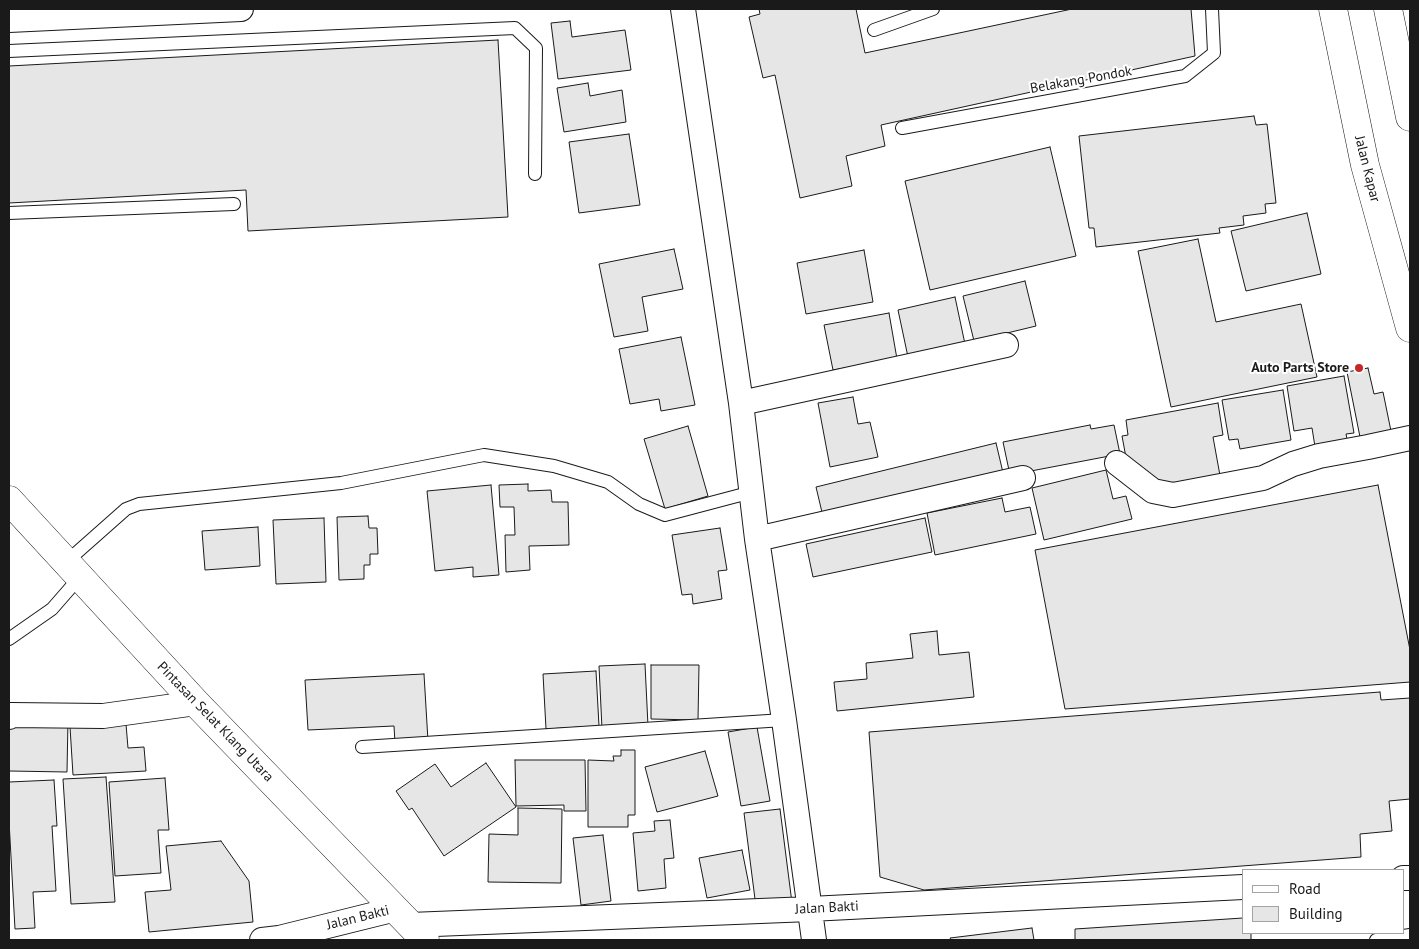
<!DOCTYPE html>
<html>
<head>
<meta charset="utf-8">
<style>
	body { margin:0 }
	#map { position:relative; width:1419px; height:949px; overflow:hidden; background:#fff; font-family:"PT Sans",sans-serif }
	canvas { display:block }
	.frame { position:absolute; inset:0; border:10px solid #1a1a1a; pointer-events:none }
	.legend { position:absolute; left:1242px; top:869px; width:162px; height:65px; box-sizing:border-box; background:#fff; border:1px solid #a3a3a3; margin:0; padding:6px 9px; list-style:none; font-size:15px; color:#1a1a1a }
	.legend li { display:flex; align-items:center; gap:10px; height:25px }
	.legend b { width:25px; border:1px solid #a3a3a3 }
</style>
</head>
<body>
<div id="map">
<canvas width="1419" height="949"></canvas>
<div class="frame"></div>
<ul class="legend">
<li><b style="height:6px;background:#fff"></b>Road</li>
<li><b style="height:14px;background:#e6e6e6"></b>Building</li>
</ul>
</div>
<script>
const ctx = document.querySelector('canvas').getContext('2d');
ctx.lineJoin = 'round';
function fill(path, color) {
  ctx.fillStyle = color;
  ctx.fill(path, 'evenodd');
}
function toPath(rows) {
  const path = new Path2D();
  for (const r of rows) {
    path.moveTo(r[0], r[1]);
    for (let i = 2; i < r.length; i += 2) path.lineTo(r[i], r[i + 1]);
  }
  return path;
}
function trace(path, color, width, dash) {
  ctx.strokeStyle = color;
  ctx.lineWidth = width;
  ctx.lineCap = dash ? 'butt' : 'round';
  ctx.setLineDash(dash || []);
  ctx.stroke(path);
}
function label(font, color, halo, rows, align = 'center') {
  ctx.font = font + ' "PT Sans",sans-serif';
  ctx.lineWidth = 4;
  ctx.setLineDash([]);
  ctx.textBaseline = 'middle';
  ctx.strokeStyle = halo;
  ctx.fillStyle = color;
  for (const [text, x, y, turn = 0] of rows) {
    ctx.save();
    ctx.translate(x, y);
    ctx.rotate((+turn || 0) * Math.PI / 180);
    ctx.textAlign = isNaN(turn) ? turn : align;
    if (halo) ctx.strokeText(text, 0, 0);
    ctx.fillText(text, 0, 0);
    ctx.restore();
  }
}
const building = toPath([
	[759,9,856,9,865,53,1072,9,1191,9,1195,56,881,125,885,146,846,156,852,186,800,198,775,75,763,78,749,17,760,14,759,9],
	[570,21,572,37,625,30,631,70,558,79,551,23,570,21],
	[498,40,508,217,248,231,246,190,9,203,9,66,498,40],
	[588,83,590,96,622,90,626,122,564,132,557,88,588,83],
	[1254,116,1256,125,1267,124,1276,203,1265,204,1266,213,1243,216,1244,225,1219,228,1220,233,1096,247,1094,228,1089,228,1079,136,1254,116],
	[629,134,640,205,579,213,569,142,629,134],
	[1050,147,1076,256,930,290,905,181,1050,147],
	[1307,213,1321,274,1246,291,1231,231,1307,213],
	[1198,239,1216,322,1301,304,1317,377,1171,407,1138,251,1198,239],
	[674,249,683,289,642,297,648,331,614,337,599,264,674,249],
	[864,250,873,302,806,314,797,263,864,250],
	[1025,281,1036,326,974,341,963,296,1025,281],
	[955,297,965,344,908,357,898,310,955,297],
	[889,313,897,359,833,370,824,325,889,313],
	[681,337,695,405,661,411,659,399,630,404,619,349,681,337],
	[1368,368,1374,394,1383,392,1392,436,1361,442,1347,372,1368,368],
	[1344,376,1354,433,1346,434,1349,448,1316,453,1312,428,1294,431,1287,386,1344,376],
	[1283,390,1291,440,1240,449,1238,439,1229,440,1222,400,1283,390],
	[853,397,858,424,870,422,878,457,830,467,818,403,853,397],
	[1218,403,1223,435,1213,437,1221,481,1152,494,1130,479,1122,436,1128,435,1126,420,1218,403],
	[1090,425,1091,429,1114,425,1120,454,1010,475,1003,442,1090,425],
	[688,426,708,496,665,509,644,439,688,426],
	[996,443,1005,481,825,525,816,487,996,443],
	[1106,470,1113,499,1126,496,1132,519,1044,540,1032,488,1106,470],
	[528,484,528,491,551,490,552,502,568,502,569,545,529,546,530,570,506,572,505,535,515,535,514,507,500,507,499,485,528,484],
	[491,485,499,575,473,577,473,567,435,571,427,491,491,485],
	[1378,485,1410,650,1410,682,1065,709,1035,550,1378,485],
	[1002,498,1005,512,1030,507,1036,534,935,555,927,513,1002,498],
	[368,516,369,528,377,528,378,554,370,554,370,565,364,565,364,579,339,580,337,517,368,516],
	[324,518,326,582,276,584,273,520,324,518],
	[925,518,932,552,813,577,806,544,925,518],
	[258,527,260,566,205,570,202,531,258,527],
	[720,528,727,570,718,571,722,599,693,604,692,594,682,595,672,535,720,528],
	[937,631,939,655,969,652,974,697,837,711,834,682,867,679,866,663,913,658,910,634,937,631],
	[645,664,648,726,602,729,599,666,645,664],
	[651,665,699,665,698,720,651,719,651,665],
	[596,671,599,726,546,729,543,674,596,671],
	[424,674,428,741,395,743,394,726,308,730,305,680,424,674],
	[1380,692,1381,700,1410,698,1410,799,1389,801,1392,831,1360,834,1361,857,924,890,880,877,869,732,1380,692],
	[9,717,68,720,67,772,9,771,9,717],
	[126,724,128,748,144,747,146,771,73,775,70,727,126,724],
	[757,727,770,801,741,806,728,732,757,727],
	[621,750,635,750,635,815,628,815,628,827,588,827,588,760,614,761,613,756,621,756,621,750],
	[705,751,718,796,657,812,645,767,705,751],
	[515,760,585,760,586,811,564,811,564,805,516,806,515,760],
	[486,763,516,807,444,856,412,808,409,810,396,791,435,764,451,787,486,763],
	[106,777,115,902,71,904,63,779,106,777],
	[165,778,169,830,158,830,161,873,115,876,109,782,165,778],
	[54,780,57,826,52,826,56,891,33,892,35,928,15,929,9,821,9,782,54,780],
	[518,808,562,809,561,883,488,882,489,834,518,835,518,808],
	[780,809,792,903,756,907,744,813,780,809],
	[670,820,674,858,664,859,666,888,638,891,633,833,655,831,654,821,670,820],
	[603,835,611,901,581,905,573,838,603,835],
	[221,841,249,881,253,922,149,932,145,892,171,890,166,846,221,841],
	[742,850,750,890,707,898,699,858,742,850],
	[1243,918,1243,933,1251,933,1251,940,1075,940,1075,929,1243,918],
	[1032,928,1034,940,951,940,950,938,1032,928]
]);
fill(building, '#e6e6e6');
trace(building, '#1a1a1a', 1);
const lane = toPath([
	[874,30,933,9],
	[9,51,515,28,536,48,535,174],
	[902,128,1185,76,1214,53,1212,9],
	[9,213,234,204],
	[65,563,126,509,139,504,341,483,484,455,554,466,608,482,639,504,665,515,752,492],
	[9,639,52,609,79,578],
	[362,747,784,720],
	[1376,940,1410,935]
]);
const street = toPath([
	[683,9,741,403,757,539,784,720,814,940],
	[9,20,241,9],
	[741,403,1006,345],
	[1117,463,1153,491,1173,495,1263,478,1293,464,1319,456,1368,447,1410,438],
	[757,539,1023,478],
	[9,717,11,715,103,716,196,703],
	[1403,878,1410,878],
	[410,925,810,909,1243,887],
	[262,940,279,938,396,909]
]);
const highway = toPath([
	[1333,9,1365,165,1410,328],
	[1388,9,1410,117],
	[9,500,196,703,425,940]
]);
trace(lane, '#1a1a1a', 14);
trace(street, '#1a1a1a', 26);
trace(highway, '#1a1a1a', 29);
trace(lane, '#fff', 12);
trace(street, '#fff', 24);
trace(highway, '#fff', 28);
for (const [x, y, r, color] of [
	[1359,368,5,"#c62828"]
]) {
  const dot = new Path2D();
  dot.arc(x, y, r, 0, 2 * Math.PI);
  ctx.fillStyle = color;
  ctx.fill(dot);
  trace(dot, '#fff', 2);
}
label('14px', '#1a1a1a', '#fff', [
	["Belakang Pondok",1081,80,-10],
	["Jalan Kapar",1367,169,76],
	["Pintasan Selat Klang Utara",215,722,46],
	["Jalan Bakti",827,908,-3],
	["Jalan Bakti",358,918,-14]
]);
label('bold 14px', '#1a1a1a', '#fff', [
	["Auto Parts Store",1349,368]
], 'right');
</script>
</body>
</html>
